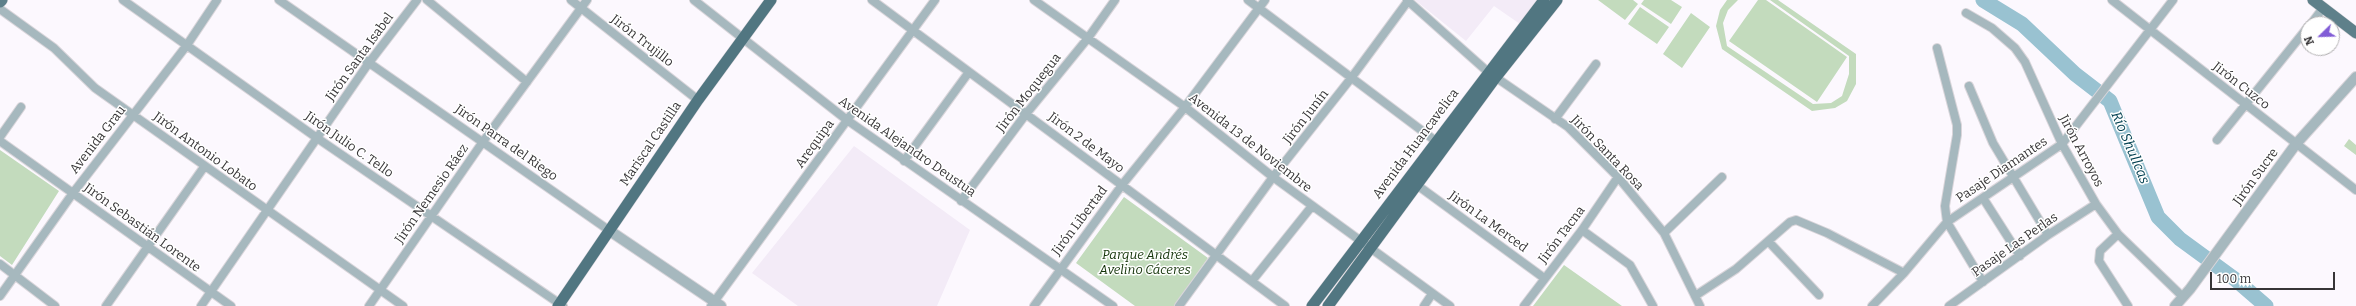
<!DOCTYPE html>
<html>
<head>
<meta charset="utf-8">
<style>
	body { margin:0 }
	#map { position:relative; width:2356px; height:306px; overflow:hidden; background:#fcf8fe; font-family:Bitter,serif }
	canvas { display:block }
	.north { position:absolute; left:2300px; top:16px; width:40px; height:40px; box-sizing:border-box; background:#fff; border:1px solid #afaeaf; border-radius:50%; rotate:247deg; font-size:11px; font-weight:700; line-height:16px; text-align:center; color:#373537 }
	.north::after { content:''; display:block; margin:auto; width:14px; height:18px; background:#815cd6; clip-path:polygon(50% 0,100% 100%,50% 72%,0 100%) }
	.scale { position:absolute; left:2210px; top:272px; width:125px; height:18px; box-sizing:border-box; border:2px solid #373537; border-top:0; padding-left:5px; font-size:12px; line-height:14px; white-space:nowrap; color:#373537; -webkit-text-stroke:3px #fff; paint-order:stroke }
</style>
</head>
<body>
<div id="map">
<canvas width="2356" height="306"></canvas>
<div class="north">N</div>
<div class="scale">100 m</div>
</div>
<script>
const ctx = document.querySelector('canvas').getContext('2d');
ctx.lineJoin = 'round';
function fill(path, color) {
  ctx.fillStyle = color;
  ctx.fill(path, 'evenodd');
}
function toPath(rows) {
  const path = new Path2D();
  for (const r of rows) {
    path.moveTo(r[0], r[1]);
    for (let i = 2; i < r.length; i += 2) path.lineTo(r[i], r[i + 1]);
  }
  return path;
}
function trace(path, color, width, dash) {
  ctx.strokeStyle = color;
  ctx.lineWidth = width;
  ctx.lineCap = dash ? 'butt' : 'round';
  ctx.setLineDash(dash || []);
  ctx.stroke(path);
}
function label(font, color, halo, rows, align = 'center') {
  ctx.font = font + ' Bitter,serif';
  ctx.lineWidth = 3;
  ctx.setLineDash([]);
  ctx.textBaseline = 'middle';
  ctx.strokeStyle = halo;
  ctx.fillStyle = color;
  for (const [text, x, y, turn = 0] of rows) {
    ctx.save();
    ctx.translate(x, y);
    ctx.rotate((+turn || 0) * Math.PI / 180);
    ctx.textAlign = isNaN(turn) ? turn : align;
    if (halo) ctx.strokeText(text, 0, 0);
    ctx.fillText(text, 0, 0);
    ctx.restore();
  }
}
fill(toPath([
	[1415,0,1538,0,1520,24,1494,6,1466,41],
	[854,146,970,230,937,306,798,306,752,273]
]), '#f3ebf7');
fill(toPath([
	[1598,0,1633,0,1638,4,1625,20],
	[1644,0,1671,0,1682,7,1671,24,1641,4],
	[1727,0,1738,0,1728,10,1723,23,1727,46,1813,104,1831,103,1842,96,1849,74,1849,56,1770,0,1778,0,1856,54,1856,84,1847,101,1835,108,1812,111,1722,49,1716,26,1720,10],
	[1758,0,1766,0,1847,57,1817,102,1729,41],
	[1640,7,1669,27,1657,44,1628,24],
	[1691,13,1710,27,1682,68,1663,54],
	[2349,139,2356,145,2356,155,2344,146],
	[0,150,59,191,12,265,0,256],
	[1124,197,1208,258,1174,306,1135,306,1076,263],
	[1564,265,1622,306,1533,306]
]), '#c3dbbd');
trace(toPath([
	[1983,0,2022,24,2075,74,2110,101,2158,217,2180,239,2236,280,2266,306]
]), '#99c2d1', 15);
const minor = toPath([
	[123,0,317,138,563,306],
	[279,0,610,231],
	[427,0,527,82],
	[571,0,698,100],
	[694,0,847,120,1113,306],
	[872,0,1285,306],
	[1034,0,1185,107,1273,177,1450,306],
	[1248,0,1441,145],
	[1407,0,1488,72,1568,127,1618,177,1664,233,1700,306],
	[2112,0,2356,190],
	[0,9,54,48,95,88,403,306],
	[1966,13,1992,28,2015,48,2025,62,2062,144,2096,204,2118,234,2183,297],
	[2311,24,2323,8],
	[1937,48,1957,125,1957,135,1945,206,1947,222,1983,282],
	[1969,86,1993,143,2048,235],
	[1555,119,1596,64],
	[0,137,21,107],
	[2217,140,2308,27],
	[0,141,231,306],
	[904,161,969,72],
	[1417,185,1544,278],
	[1983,198,2020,256],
	[961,201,1026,114,1088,38,1115,0],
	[1582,230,1630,265,1653,306],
	[1664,233,1722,177],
	[2118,234,2100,251,2099,261,2128,306],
	[1769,242,1819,295],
	[0,264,55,306],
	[1252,281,1312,206],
	[0,296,73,193,187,45,217,0],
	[1695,296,1736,269,1790,222,1796,220,1827,233,1904,273],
	[106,306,204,167],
	[201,306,368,64,417,0],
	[369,306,482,143,587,0],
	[711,306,935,0],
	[1034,306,1122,185,1185,107,1265,0],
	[1179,306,1273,177,1352,77,1408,1],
	[1424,306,1432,294],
	[1524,306,1582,230,1618,177],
	[1872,306,1904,273,1947,222,2062,144,2173,0],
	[1949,306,2048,235,2096,204]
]);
const tertiary = toPath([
	[610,231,721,306],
	[2175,306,2190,289,2296,144,2356,77]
]);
const primary = toPath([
	[2313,0,2356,33],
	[0,2,2,0]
]);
const trunk = toPath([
	[558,306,698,100,771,0],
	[1312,306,1544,0],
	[1328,306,1496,77,1557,0]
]);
trace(minor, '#d9d5da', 10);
trace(tertiary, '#d9d5da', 12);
trace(primary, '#d9d5da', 12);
trace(trunk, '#d9d5da', 12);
trace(minor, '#a6b8be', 8);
trace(tertiary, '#a6b8be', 10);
trace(primary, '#5e808a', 11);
trace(trunk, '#517681', 11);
label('13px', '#373537', '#fff', [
	["Jirón Trujillo",642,41,38],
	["Jirón Santa Isabel",360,57,-54],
	["Jirón Cuzco",2241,86,38],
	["Jirón Moquegua",1029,93,-52],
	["Jirón Junín",1306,117,-52],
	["Avenida Grau",98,140,-52],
	["Jirón Parra del Riego",506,143,35],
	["Jirón 2 de Mayo",1086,143,37],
	["Avenida 13 de Noviembre",1250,143,38],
	["Mariscal Castilla",651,144,-56],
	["Arequipa",815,144,-54],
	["Avenida Huancavelica",1416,144,-53],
	["Jirón Julio C. Tello",349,145,35],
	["Avenida Alejandro Deustua",907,147,35],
	["Jirón Arroyos",2081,151,62],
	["Jirón Antonio Lobato",205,152,36],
	["Jirón Santa Rosa",1607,153,46],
	["Pasaje Diamantes",2002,170,-34],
	["Jirón Sucre",2256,177,-54],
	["Jirón Nemesio Ráez",432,194,-55],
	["Jirón Libertad",1080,221,-53],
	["Jirón La Merced",1488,222,36],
	["Jirón Sebastián Lorente",142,228,36],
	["Jirón Tacna",1562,235,-53],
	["Pasaje Las Perlas",2015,245,-35]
]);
label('italic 13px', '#133308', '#fff', [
	["Parque Andrés",1145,255],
	["Avelino Cáceres",1145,270]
]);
label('italic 14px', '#024051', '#fff', [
	["Río Shullcas",2130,148,67]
]);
</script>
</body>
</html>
